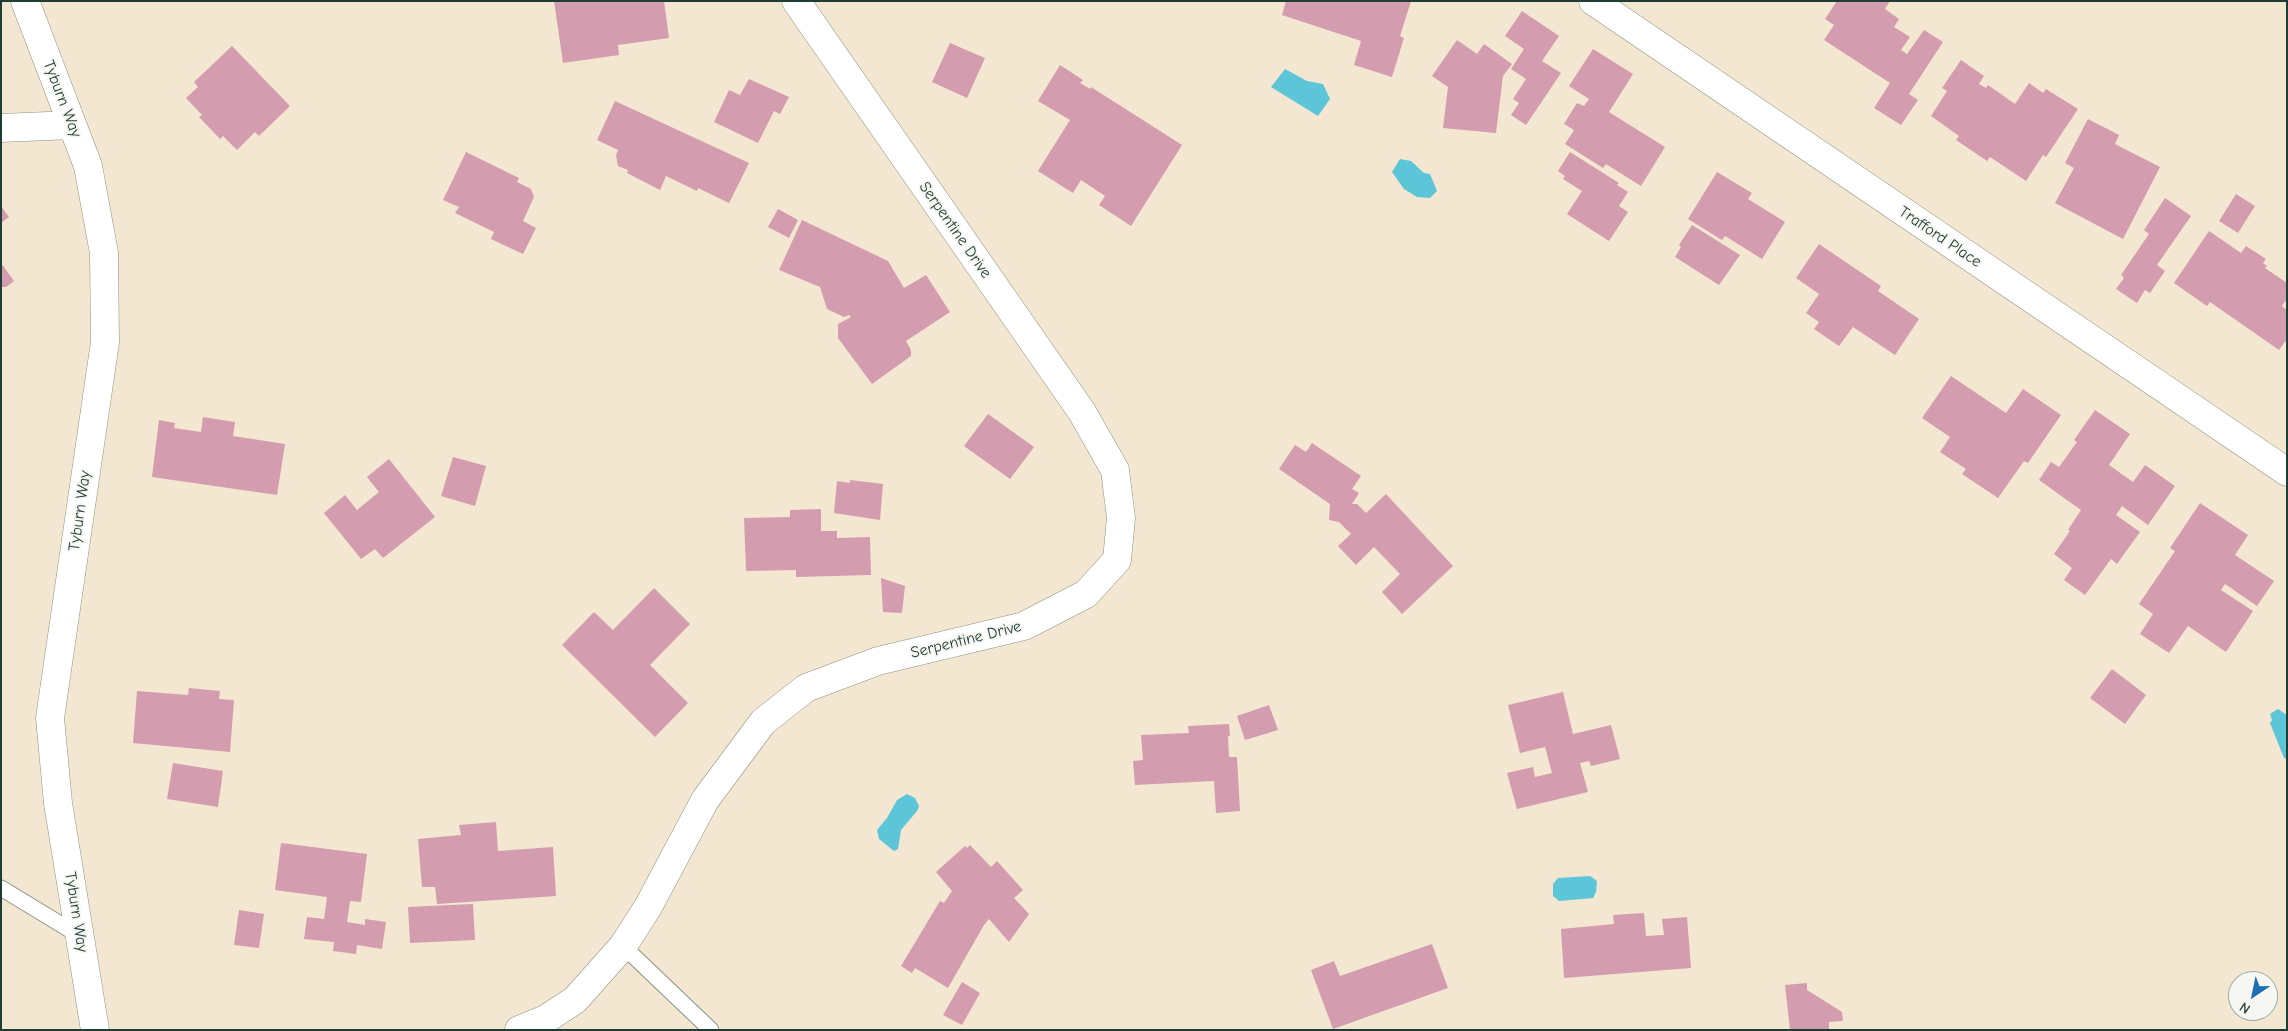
<!DOCTYPE html>
<html>
<head>
<meta charset="utf-8">
<style>
	body { margin:0 }
	#map { position:relative; width:2288px; height:1031px; overflow:hidden; background:#f3e7d1; font-family:"Comic Neue",sans-serif }
	canvas { display:block }
	.frame { position:absolute; inset:0; border:2px solid #1f3d34; pointer-events:none }
	.north { position:absolute; left:2228px; top:971px; width:50px; height:50px; box-sizing:border-box; background:#f6f6f2; border:1px solid #a0aca6; border-radius:50%; rotate:214deg; font-size:14px; font-weight:700; line-height:20px; text-align:center; color:#1f3d34 }
	.north::after { content:''; display:block; margin:auto; width:18px; height:22px; background:#1f6fb2; clip-path:polygon(50% 0,100% 100%,50% 72%,0 100%) }
</style>
</head>
<body>
<div id="map">
<canvas width="2288" height="1031"></canvas>
<div class="frame"></div>
<div class="north">N</div>
</div>
<script>
const ctx = document.querySelector('canvas').getContext('2d');
ctx.lineJoin = 'round';
function fill(path, color) {
  ctx.fillStyle = color;
  ctx.fill(path, 'evenodd');
}
function toPath(rows) {
  const path = new Path2D();
  for (const r of rows) {
    path.moveTo(r[0], r[1]);
    for (let i = 2; i < r.length; i += 2) path.lineTo(r[i], r[i + 1]);
  }
  return path;
}
function trace(path, color, width, dash) {
  ctx.strokeStyle = color;
  ctx.lineWidth = width;
  ctx.lineCap = dash ? 'butt' : 'round';
  ctx.setLineDash(dash || []);
  ctx.stroke(path);
}
function label(font, color, halo, rows, align = 'center') {
  ctx.font = font + ' "Comic Neue",sans-serif';
  ctx.lineWidth = 4;
  ctx.setLineDash([]);
  ctx.textBaseline = 'middle';
  ctx.strokeStyle = halo;
  ctx.fillStyle = color;
  for (const [text, x, y, turn = 0] of rows) {
    ctx.save();
    ctx.translate(x, y);
    ctx.rotate((+turn || 0) * Math.PI / 180);
    ctx.textAlign = isNaN(turn) ? turn : align;
    if (halo) ctx.strokeText(text, 0, 0);
    ctx.fillText(text, 0, 0);
    ctx.restore();
  }
}
fill(toPath([
	[1285,69,1307,81,1323,84,1330,99,1318,116,1271,87],
	[1400,159,1411,161,1424,173,1430,174,1437,191,1430,198,1417,197,1404,189,1392,172],
	[2278,709,2287,715,2287,759,2284,758,2270,723,2272,720,2270,714],
	[907,794,915,798,919,806,917,811,901,830,898,849,894,851,879,839,877,830,887,818,897,800],
	[1590,876,1597,881,1596,892,1593,898,1559,901,1553,896,1553,884,1558,878]
]), '#5cc5d8');
fill(toPath([
	[554,1,664,1,669,38,618,45,619,55,563,63],
	[1286,1,1411,1,1400,36,1404,38,1392,77,1354,65,1361,41,1282,15],
	[1837,1,1890,1,1885,9,1899,19,1894,27,1910,37,1901,50,1907,54,1924,30,1943,42,1909,94,1918,100,1901,125,1874,108,1890,83,1824,40,1834,25,1825,19],
	[1522,11,1559,36,1542,61,1561,73,1526,125,1511,115,1519,103,1513,99,1526,79,1511,69,1524,49,1505,36],
	[1457,40,1477,54,1484,44,1512,64,1503,76,1496,133,1443,128,1448,87,1432,76],
	[950,43,985,58,967,98,932,82],
	[232,46,290,106,259,136,255,132,237,150,223,136,220,139,199,117,202,115,186,98,198,87,194,82],
	[1593,49,1633,74,1609,112,1665,147,1641,186,1606,164,1603,168,1565,144,1574,130,1564,124,1577,103,1584,106,1589,99,1569,86],
	[1961,60,1984,76,1979,84,1986,88,1988,85,2015,104,2029,83,2043,93,2046,89,2078,109,2046,157,2043,155,2026,181,1990,157,1987,161,1956,140,1959,136,1931,116,1947,91,1942,88],
	[1060,65,1083,80,1080,83,1090,89,1091,87,1182,145,1131,226,1099,205,1105,196,1081,180,1073,193,1038,171,1070,120,1038,101],
	[749,79,789,97,780,114,774,111,758,143,714,122,729,90,740,95],
	[615,101,749,163,729,203,698,188,697,191,666,176,660,190,627,173,628,170,618,166,616,155,618,150,597,140],
	[2088,119,2119,135,2115,144,2160,167,2123,239,2055,203,2074,168,2065,163],
	[466,152,519,178,517,182,531,189,534,197,523,221,536,228,523,254,491,239,494,232,455,213,459,207,443,200],
	[1570,152,1619,183,1617,185,1628,192,1619,206,1628,212,1609,241,1567,214,1582,191,1563,179,1565,176,1558,171],
	[1717,172,1752,193,1748,199,1785,222,1762,259,1725,236,1722,240,1688,219],
	[2236,194,2255,206,2238,233,2219,221],
	[2165,198,2191,216,2157,265,2165,271,2150,293,2145,290,2137,303,2116,289,2124,278,2121,275,2149,234,2144,230],
	[1,206,9,217,1,223],
	[778,209,798,220,789,238,768,227],
	[802,220,888,261,904,288,926,275,950,312,906,341,911,350,911,356,872,384,838,338,838,324,851,317,849,315,844,317,827,309,820,287,779,270],
	[1692,225,1740,255,1719,285,1675,257,1681,247,1679,245],
	[2209,231,2241,253,2246,246,2266,259,2263,263,2267,266,2265,268,2287,283,2287,299,2282,306,2287,310,2287,339,2279,350,2210,302,2207,306,2174,283],
	[1819,244,1881,286,1878,291,1919,319,1895,355,1853,327,1839,346,1814,329,1819,322,1806,313,1819,294,1796,278],
	[1,263,14,281,6,287,1,287],
	[1951,376,2006,413,2023,389,2061,415,2028,463,2024,461,1998,498,1962,474,1966,469,1940,452,1950,437,1922,418],
	[2095,410,2130,434,2109,465,2133,482,2145,465,2175,486,2148,525,2122,506,2116,515,2140,532,2117,564,2111,559,2085,595,2064,580,2072,568,2054,554,2070,531,2068,530,2081,510,2039,480,2051,462,2059,467,2077,442,2074,440],
	[988,414,1034,447,1010,479,964,446],
	[203,417,235,422,233,436,285,444,277,495,152,477,159,420,175,423,174,428,201,432],
	[1312,443,1361,476,1352,489,1359,493,1352,504,1357,504,1366,513,1386,494,1453,566,1402,614,1382,592,1400,574,1374,547,1356,565,1338,546,1351,534,1339,522,1329,520,1330,504,1279,469,1295,445,1306,452],
	[453,457,486,466,475,506,441,496],
	[389,459,435,517,383,558,375,549,361,559,324,513,345,495,357,510,379,492,367,477],
	[850,480,883,484,880,520,834,513,837,481,850,483],
	[2200,503,2248,535,2235,555,2274,581,2257,606,2225,584,2221,590,2253,611,2226,652,2188,626,2169,653,2140,634,2153,614,2139,604,2175,551,2170,548],
	[821,509,821,531,837,531,837,538,870,537,871,575,796,577,796,570,746,571,744,518,790,517,790,510],
	[881,578,905,586,902,613,883,612],
	[654,588,690,624,650,665,688,703,655,737,562,645,594,612,613,630],
	[2112,669,2146,695,2125,724,2090,698],
	[189,688,220,691,219,699,234,700,230,752,133,743,137,691,188,695],
	[1563,692,1573,734,1611,725,1620,759,1591,766,1589,761,1580,763,1588,792,1517,809,1507,773,1533,767,1535,777,1552,773,1545,747,1520,753,1508,705],
	[1269,705,1278,730,1245,740,1237,716],
	[1229,724,1230,736,1228,736,1229,757,1237,757,1240,811,1216,813,1214,781,1135,785,1133,761,1143,760,1141,735,1189,733,1188,726],
	[173,763,223,771,218,807,167,799],
	[496,822,498,851,553,847,556,896,437,904,435,887,422,887,418,839,461,835,459,825],
	[281,843,367,854,361,902,350,901,347,922,365,925,365,919,386,922,382,949,357,945,356,954,333,951,334,942,304,939,307,917,324,919,327,897,275,890],
	[970,845,991,867,997,861,1023,890,1014,898,1029,914,1009,942,989,919,984,925,948,988,915,968,912,973,901,966,940,901,944,903,952,891,936,872,965,846,967,848],
	[473,904,475,940,410,943,408,907],
	[239,910,264,914,259,948,234,945],
	[1644,913,1646,936,1664,935,1662,919,1687,917,1691,968,1564,978,1561,929,1614,924,1613,915],
	[1432,944,1448,988,1333,1029,1311,970,1334,961,1340,976],
	[962,982,980,993,962,1025,943,1015],
	[1807,983,1807,990,1842,1012,1843,1021,1829,1022,1829,1030,1790,1030,1785,985]
]), '#d49caf');
const service = toPath([
	[1,888,80,936],
	[623,946,711,1030]
]);
const minor = toPath([
	[25,1,88,166,104,253,105,342,50,718,58,803,95,1030],
	[1593,1,2287,472],
	[1,128,72,125],
	[519,1030,546,1019,575,1000,623,946,648,907,705,800,763,722,806,688,878,661,1024,626,1086,594,1117,560,1121,518,1115,470,1082,412,796,1]
]);
trace(service, '#899282', 17);
trace(minor, '#899282', 29);
trace(service, '#fff', 15);
trace(minor, '#fff', 28);
label('16px', '#1f3d34', '#f6f6f2', [
	["Tyburn Way",62,99,69],
	["Serpentine Drive",955,230,55],
	["Trafford Place",1940,237,34],
	["Tyburn Way",80,511,-82],
	["Serpentine Drive",966,640,-14],
	["Tyburn Way",76,912,81]
]);
</script>
</body>
</html>
